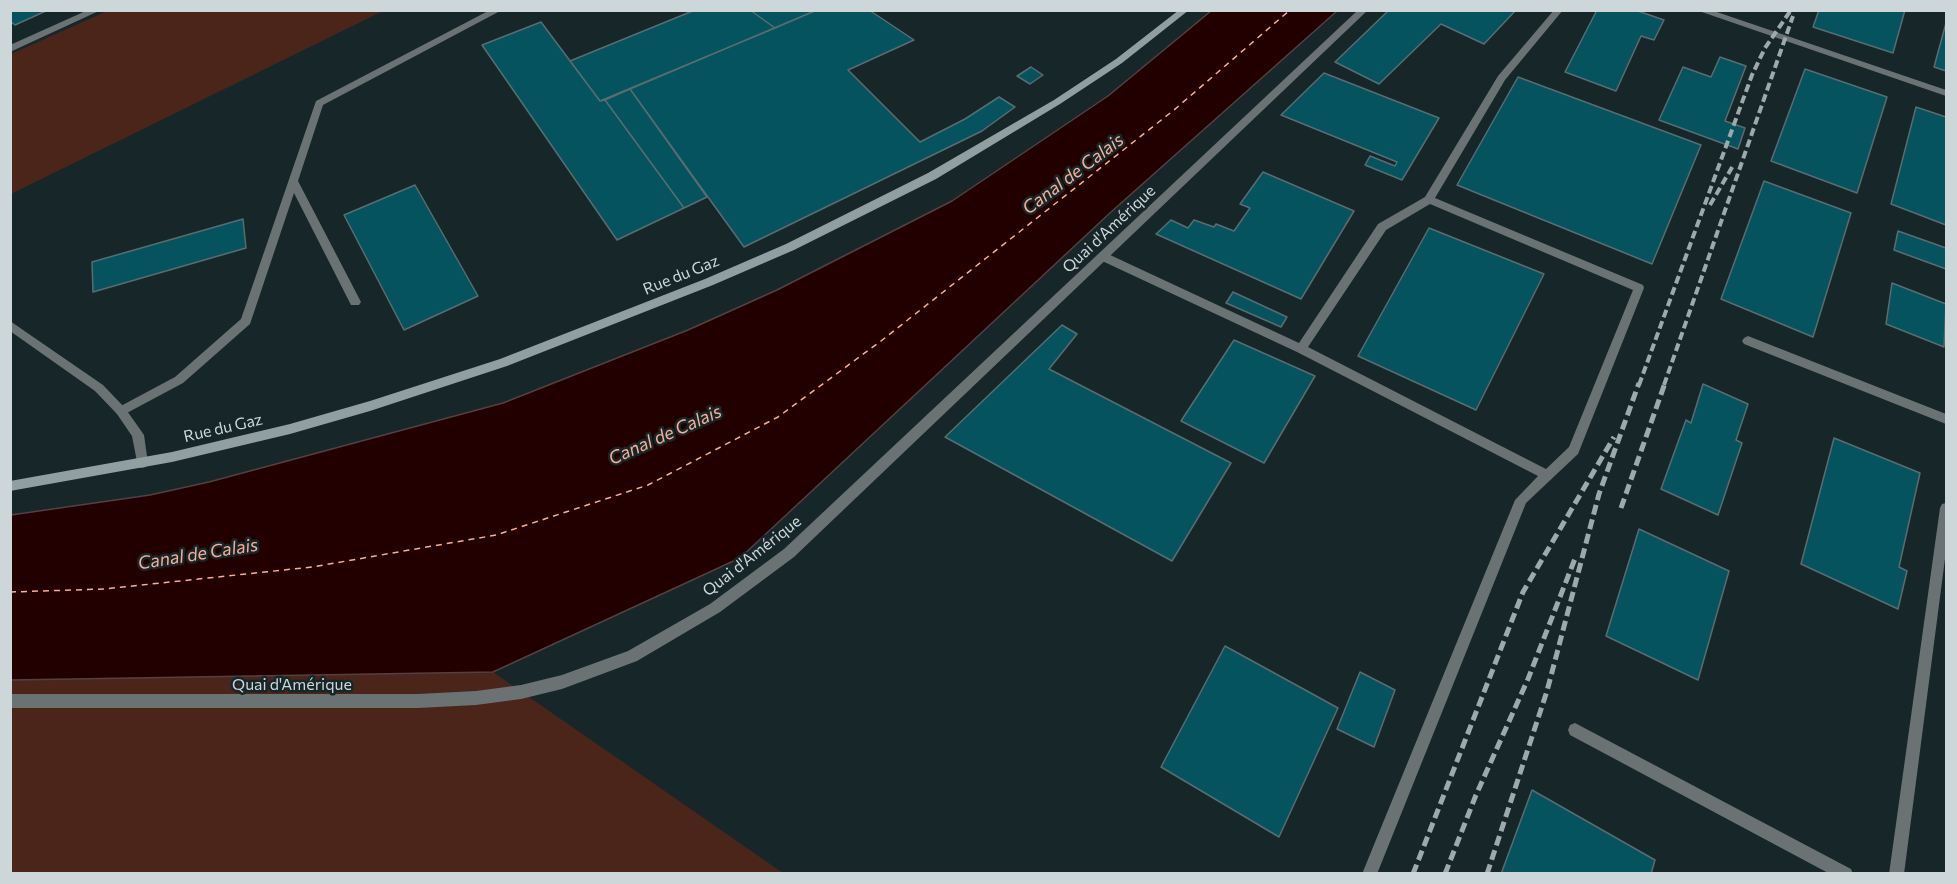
<!DOCTYPE html>
<html>
<head>
<meta charset="utf-8">
<style>
	body { margin:0 }
	#map { position:relative; width:1957px; height:884px; overflow:hidden; background:#162629; font-family:Commissioner,sans-serif }
	canvas { display:block }
	.frame { position:absolute; inset:0; border:12px solid #cdd7d9; pointer-events:none }
</style>
</head>
<body>
<div id="map">
<canvas width="1957" height="884"></canvas>
<div class="frame"></div>
</div>
<script>
const ctx = document.querySelector('canvas').getContext('2d');
ctx.lineJoin = 'round';
function fill(path, color) {
  ctx.fillStyle = color;
  ctx.fill(path, 'evenodd');
}
function toPath(rows) {
  const path = new Path2D();
  for (const r of rows) {
    path.moveTo(r[0], r[1]);
    for (let i = 2; i < r.length; i += 2) path.lineTo(r[i], r[i + 1]);
  }
  return path;
}
function trace(path, color, width, dash) {
  ctx.strokeStyle = color;
  ctx.lineWidth = width;
  ctx.lineCap = dash ? 'butt' : 'round';
  ctx.setLineDash(dash || []);
  ctx.stroke(path);
}
function label(font, color, halo, rows, align = 'center') {
  ctx.font = font + ' Commissioner,sans-serif';
  ctx.lineWidth = 5;
  ctx.setLineDash([]);
  ctx.textBaseline = 'middle';
  ctx.strokeStyle = halo;
  ctx.fillStyle = color;
  for (const [text, x, y, turn = 0] of rows) {
    ctx.save();
    ctx.translate(x, y);
    ctx.rotate((+turn || 0) * Math.PI / 180);
    ctx.textAlign = isNaN(turn) ? turn : align;
    if (halo) ctx.strokeText(text, 0, 0);
    ctx.fillText(text, 0, 0);
    ctx.restore();
  }
}
fill(toPath([
	[107,11,107,10,383,11,11,194,11,54],
	[377,672,493,672,783,873,11,873,10,680]
]), '#4b251a');
const water = toPath([
	[1211,11,1337,11,1111,212,740,558,493,672,11,680,11,515,150,495,209,482,503,403,688,330,777,290,952,201,1108,96,1211,11]
]);
fill(water, '#200');
trace(water, '#554041', 1.5);
trace(toPath([
	[10,592,104,589,312,567,496,535,648,485,778,417,881,341,1174,110,1290,10]
]), '#f9ae98', 1.5, [6, 5]);
const building = toPath([
	[10,10,48,10,15,25,10,21,10,10],
	[695,10,750,10,775,28,600,101,570,61,695,10],
	[750,10,817,10,775,28,750,10],
	[817,10,869,10,914,40,848,70,920,142,965,119,999,97,1015,107,982,131,744,247,630,89,817,10],
	[1389,10,1516,10,1484,44,1441,24,1379,84,1335,62,1389,10],
	[1597,10,1635,10,1664,20,1654,40,1641,36,1616,91,1565,72,1597,10],
	[1819,10,1905,10,1893,53,1813,27,1819,10],
	[541,22,600,101,605,100,684,208,617,240,482,45,541,22],
	[1946,23,1946,71,1934,67,1946,23],
	[1720,57,1746,66,1725,121,1745,128,1738,149,1659,120,1683,67,1711,77,1720,57],
	[1031,67,1043,75,1030,84,1017,76,1031,67],
	[1805,69,1887,97,1857,193,1771,161,1805,69],
	[1324,73,1439,118,1402,180,1365,165,1370,156,1395,166,1397,162,1281,115,1324,73],
	[1518,77,1701,145,1652,264,1457,185,1518,77],
	[630,89,707,197,684,208,605,100,630,89],
	[1916,107,1946,117,1946,225,1891,204,1916,107],
	[1263,172,1354,211,1301,299,1156,234,1171,220,1188,228,1194,220,1214,227,1216,224,1234,231,1250,208,1240,204,1263,172],
	[1764,181,1851,213,1813,337,1721,299,1764,181],
	[415,185,478,296,404,330,344,215,415,185],
	[243,219,246,248,93,292,92,262,243,219],
	[1429,228,1544,274,1476,410,1358,356,1429,228],
	[1898,231,1946,248,1946,269,1894,250,1898,231],
	[1892,283,1946,304,1944,347,1886,324,1892,283],
	[1233,292,1287,317,1281,327,1226,303,1233,292],
	[1062,325,1077,334,1049,369,1231,463,1172,561,945,437,1062,325],
	[1234,340,1315,376,1264,463,1181,421,1234,340],
	[1703,384,1748,404,1736,440,1742,443,1718,515,1661,489,1686,420,1691,423,1703,384],
	[1834,438,1920,473,1899,567,1907,571,1898,609,1801,564,1834,438],
	[1639,529,1729,571,1698,680,1606,636,1639,529],
	[1225,646,1338,708,1279,837,1161,767,1225,646],
	[1360,672,1395,690,1374,747,1337,729,1360,672],
	[1532,790,1655,860,1651,874,1501,874,1532,790]
]);
fill(building, '#065360');
trace(building, '#5a6c70', 1.5);
fill(toPath([
	[88,10,101,10,10,52,10,45,88,10],
	[490,10,502,10,323,105,298,181,361,302,359,305,351,305,294,193,250,324,183,383,125,414,117,414,115,411,117,408,175,377,241,319,316,101,490,10],
	[1554,10,1563,10,1505,80,1435,198,1643,285,1644,288,1578,454,1526,503,1377,874,1362,874,1515,500,1538,476,1297,352,1100,260,1099,257,1104,253,1108,254,1299,343,1378,224,1425,197,1498,76,1554,10],
	[1430,204,1633,290,1569,447,1546,469,1308,347,1386,230,1430,204],
	[1696,10,1711,10,1946,90,1946,96,1696,10],
	[1748,336,1946,414,1946,424,1744,344,1742,341,1744,338,1748,336],
	[1946,503,1946,551,1904,874,1889,874,1940,508,1942,504,1946,503],
	[1575,723,1851,869,1853,874,1830,874,1570,735,1568,730,1570,725,1575,723]
]), '#6a7274');
fill(toPath([
	[1358,10,1368,10,794,557,720,612,637,661,562,689,521,699,476,705,418,708,10,708,10,694,418,694,476,691,521,685,562,675,628,651,710,604,784,549,1358,10],
	[10,321,103,385,125,408,144,435,148,463,146,467,142,468,138,467,132,436,117,414,95,391,10,331,10,321]
]), '#6a7274');
fill(toPath([
	[1179,10,1189,10,1122,63,1060,104,936,179,794,250,713,285,507,366,370,411,290,434,172,462,10,491,10,481,172,452,290,424,370,401,500,359,705,279,786,244,928,173,1054,100,1116,59,1179,10]
]), '#929fa2');
trace(toPath([
	[1710,205,1734,164],
	[1639,385,1752,75,1765,48,1791,10],
	[1664,385,1793,16]
]), '#9da9ab', 4, [8, 4]);
trace(toPath([
	[1621,508,1665,383],
	[1413,874,1523,592,1614,437],
	[1445,874,1476,795,1528,679,1576,556],
	[1487,874,1547,691,1599,494,1639,383]
]), '#9da9ab', 5, [10, 5]);
label('16px', '#cdd7d9', '#162629', [
	["Quai d'Amérique",1109,229,-43],
	["Rue du Gaz",681,275,-22],
	["Rue du Gaz",223,428,-13],
	["Quai d'Amérique",752,556,-38],
	["Quai d'Amérique",292,685]
]);
label('italic 18px', '#f9ae98', '#162629', [
	["Canal de Calais",1073,174,-37],
	["Canal de Calais",665,435,-24],
	["Canal de Calais",198,554,-9]
]);
</script>
</body>
</html>
